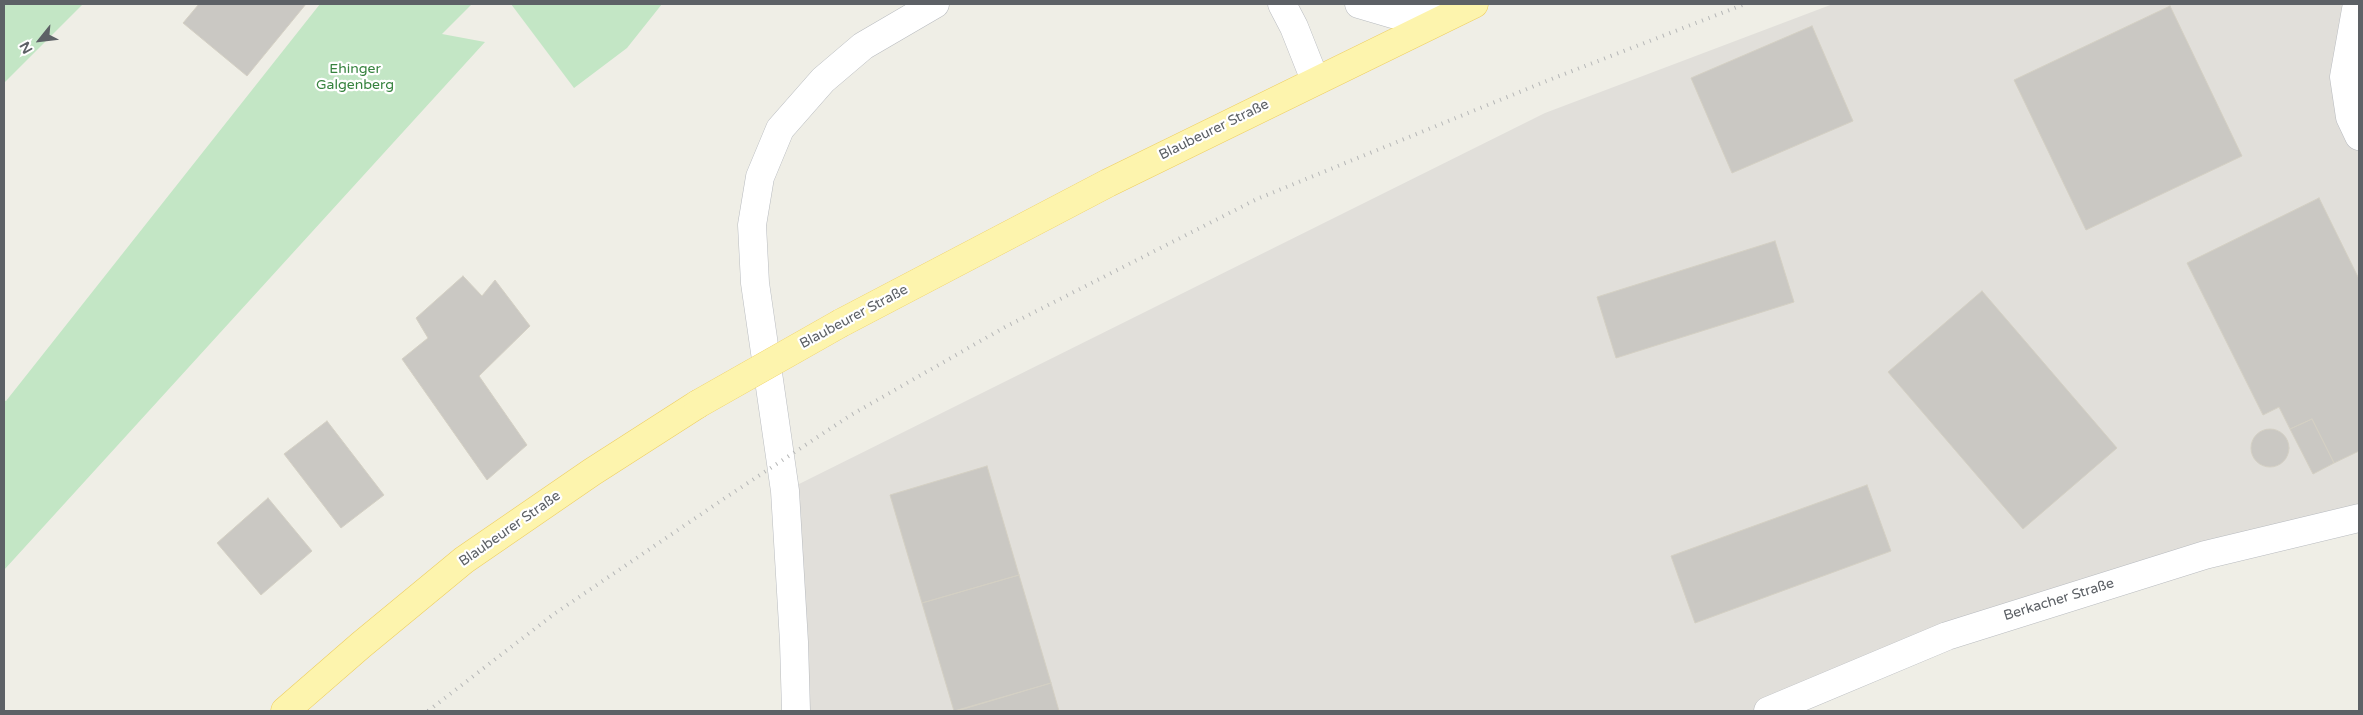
<!DOCTYPE html>
<html>
<head>
<meta charset="utf-8">
<style>
	body { margin:0 }
	#map { position:relative; width:2363px; height:715px; overflow:hidden; background:#efeee6; font-family:"Varela Round",sans-serif }
	canvas { display:block }
	.frame { position:absolute; inset:0; border:5px solid #5d6166; pointer-events:none }
	.north { position:absolute; left:15px; top:15px; width:50px; height:50px; -webkit-text-stroke:4px #fff; paint-order:stroke; rotate:241deg; font-size:14px; font-weight:700; line-height:20px; text-align:center; color:#5d6166 }
	.north::after { content:''; display:block; margin:auto; width:18px; height:22px; background:#5d6166; clip-path:polygon(50% 0,100% 100%,50% 72%,0 100%) }
</style>
</head>
<body>
<div id="map">
<canvas width="2363" height="715"></canvas>
<div class="frame"></div>
<div class="north">N</div>
</div>
<script>
const ctx = document.querySelector('canvas').getContext('2d');
ctx.lineJoin = 'round';
function fill(path, color) {
  ctx.fillStyle = color;
  ctx.fill(path, 'evenodd');
}
function toPath(rows) {
  const path = new Path2D();
  for (const r of rows) {
    if (r.length === 3) {
      path.moveTo(r[0] + r[2], r[1]);
      path.arc(r[0], r[1], r[2], 0, 2 * Math.PI);
      continue;
    }
    path.moveTo(r[0], r[1]);
    for (let i = 2; i < r.length; i += 2) path.lineTo(r[i], r[i + 1]);
  }
  return path;
}
function trace(path, color, width, dash) {
  ctx.strokeStyle = color;
  ctx.lineWidth = width;
  ctx.lineCap = dash ? 'butt' : 'round';
  ctx.setLineDash(dash || []);
  ctx.stroke(path);
}
function label(font, color, halo, rows, align = 'center') {
  ctx.font = font + ' "Varela Round",sans-serif';
  ctx.lineWidth = 4.5;
  ctx.setLineDash([]);
  ctx.textBaseline = 'middle';
  ctx.strokeStyle = halo;
  ctx.fillStyle = color;
  for (const [text, x, y, turn = 0] of rows) {
    ctx.save();
    ctx.translate(x, y);
    ctx.rotate((+turn || 0) * Math.PI / 180);
    ctx.textAlign = isNaN(turn) ? turn : align;
    if (halo) ctx.strokeText(text, 0, 0);
    ctx.fillText(text, 0, 0);
    ctx.restore();
  }
}
fill(toPath([
	[1833,4,2359,4,2359,518,2205,555,1768,711,791,711,785,491,1545,113]
]), '#e1dfda');
fill(toPath([
	[4,4,83,4,4,83],
	[320,4,472,4,442,34,485,42,4,570,4,400,6,401],
	[511,4,662,4,627,48,574,88]
]), '#c3e6c5');
const building = toPath([
	[199,4,306,4,247,76,183,23,199,4],
	[2170,6,2242,156,2086,230,2014,80,2170,6],
	[1812,26,1853,121,1732,173,1691,78,1812,26],
	[2319,198,2359,279,2359,451,2334,463,2312,419,2290,429,2279,407,2263,415,2187,263,2319,198],
	[1775,241,1794,302,1616,358,1597,297,1775,241],
	[463,276,482,296,495,280,530,326,479,376,527,445,487,480,402,359,428,338,416,318,463,276],
	[1982,291,2117,448,2023,529,1888,372,1982,291],
	[2312,419,2334,463,2313,474,2290,429,2312,419],
	[327,421,384,495,341,528,284,454,327,421],
	[2270,448,19],
	[987,466,1019,575,922,603,890,495,987,466],
	[1867,485,1891,551,1695,623,1671,556,1867,485],
	[268,498,312,551,261,595,217,543,268,498],
	[1019,575,1051,683,954,711,922,603,1019,575],
	[1051,683,1059,711,957,711,1051,683]
]);
fill(building, '#cac8c3');
trace(building, '#d4d0c4', 1);
const minor = toPath([
	[1282,4,1294,27,1315,80],
	[1359,4,1393,14,1456,11],
	[2357,4,2344,77,2350,117,2359,136],
	[796,711,794,642,785,491,755,283,752,225,760,177,780,129,823,80,863,46,935,4],
	[1768,711,1947,636,2205,555,2359,518]
]);
const major = toPath([
	[841,323,1108,183,1474,4],
	[285,711,361,645,464,560,592,472,698,404]
]);
trace(minor, '#b8bbbf', 29);
trace(major, '#eece60', 29);
trace(minor, '#fff', 28);
trace(major, '#fdf4ad', 28);
trace(toPath([
	[428,711,554,614,725,498,851,415,1005,327,1257,199,1549,80,1745,4]
]), '#b6b7b7', 4, [1, 6]);
const majorBridge = toPath([
	[698,404,841,323]
]);
trace(majorBridge, '#eece60', 29, []);
trace(majorBridge, '#fdf4ad', 28);
label('14px', '#37833f', '#fff', [
	["Ehinger",355,69],
	["Galgenberg",355,85]
]);
label('14px', '#5d6166', '#fff', [
	["Blaubeurer Straße",1214,130,-26],
	["Blaubeurer Straße",854,317,-28],
	["Blaubeurer Straße",510,529,-35],
	["Berkacher Straße",2059,600,-17]
]);
</script>
</body>
</html>
